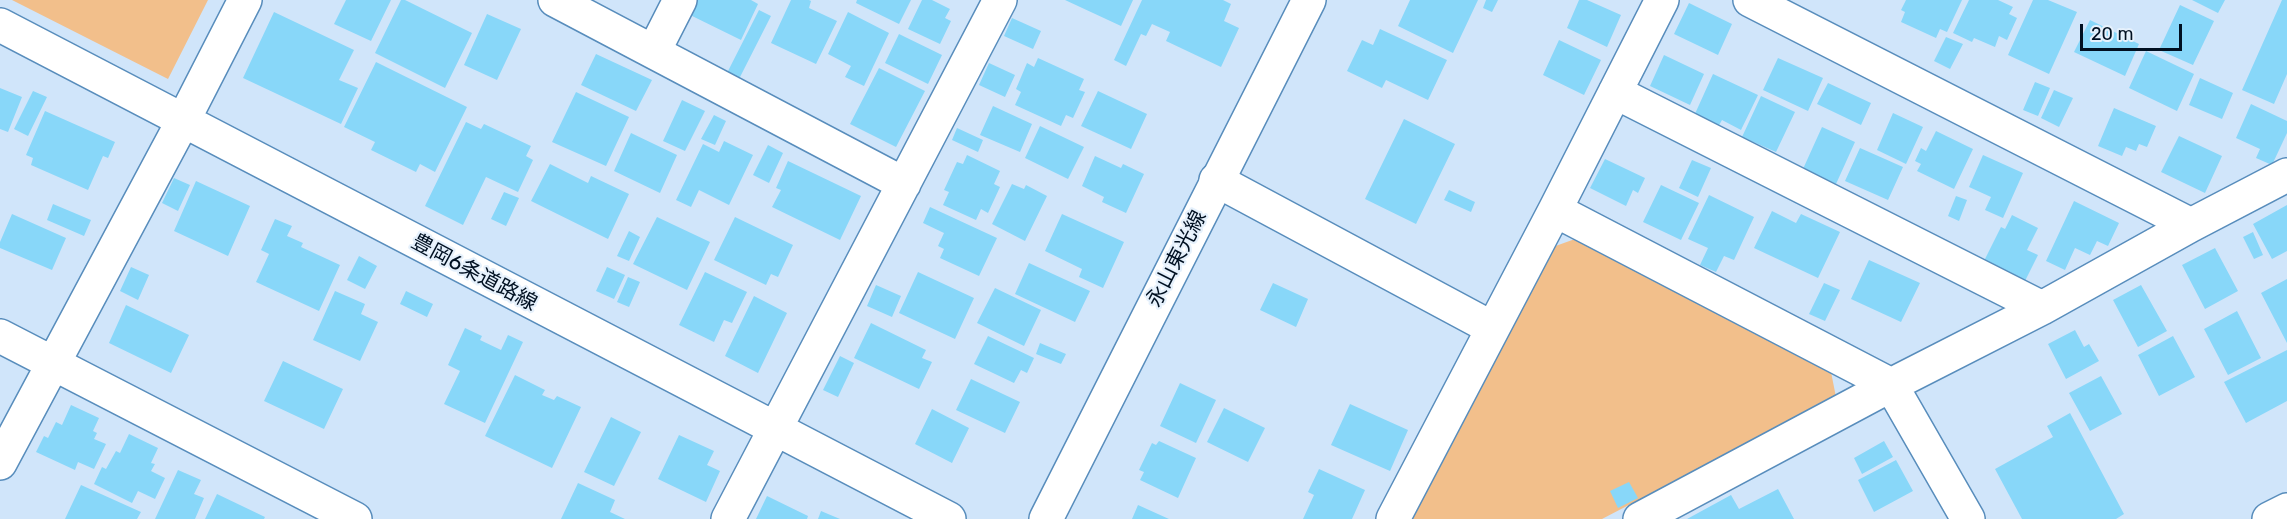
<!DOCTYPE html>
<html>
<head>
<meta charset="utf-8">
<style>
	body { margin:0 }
	#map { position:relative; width:2287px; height:519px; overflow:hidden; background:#d0e5fa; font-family:Rubik,sans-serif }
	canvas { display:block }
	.scale { position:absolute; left:2080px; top:24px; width:102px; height:27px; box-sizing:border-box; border:3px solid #001021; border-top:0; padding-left:8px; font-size:18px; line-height:21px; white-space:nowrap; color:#001021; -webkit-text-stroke:4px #e6f1fc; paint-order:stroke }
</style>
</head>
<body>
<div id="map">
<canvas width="2287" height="519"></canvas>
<div class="scale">20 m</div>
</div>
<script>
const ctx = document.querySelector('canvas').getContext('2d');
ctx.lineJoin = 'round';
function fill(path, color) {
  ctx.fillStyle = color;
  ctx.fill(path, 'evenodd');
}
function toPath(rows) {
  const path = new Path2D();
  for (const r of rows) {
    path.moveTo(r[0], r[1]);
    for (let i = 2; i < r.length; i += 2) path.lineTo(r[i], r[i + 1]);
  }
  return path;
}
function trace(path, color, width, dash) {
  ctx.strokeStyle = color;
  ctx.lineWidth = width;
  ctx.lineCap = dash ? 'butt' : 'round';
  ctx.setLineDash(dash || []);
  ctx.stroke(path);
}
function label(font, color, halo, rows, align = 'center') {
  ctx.font = font + ' Rubik,"Noto Sans JP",sans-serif';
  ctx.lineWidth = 4.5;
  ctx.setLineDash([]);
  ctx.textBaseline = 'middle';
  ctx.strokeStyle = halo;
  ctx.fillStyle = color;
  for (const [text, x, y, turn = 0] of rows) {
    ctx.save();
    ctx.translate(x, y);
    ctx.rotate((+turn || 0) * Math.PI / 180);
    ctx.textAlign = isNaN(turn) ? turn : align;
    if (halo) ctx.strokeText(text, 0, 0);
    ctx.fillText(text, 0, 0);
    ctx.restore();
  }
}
fill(toPath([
	[12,0,208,0,168,79],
	[1575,239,1830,367,1836,397,1602,519,1410,519,1550,248]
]), '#f2bf8b');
fill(toPath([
	[346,0,391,0,371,41,334,24],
	[401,0,405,0,472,33,445,88,375,53],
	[692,0,751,0,758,4,741,40,686,13],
	[791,0,809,0,811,1,809,8,837,21,816,64,771,43],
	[857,0,911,0,899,24,856,3],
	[922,0,932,0,950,9,945,18,951,21,940,44,908,29],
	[1065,0,1133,0,1121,26],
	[1142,0,1223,0,1231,4,1224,21,1239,28,1221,67,1166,41,1170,32,1152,24,1146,36,1141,34,1126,66,1114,60],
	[1410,0,1478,0,1453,53,1398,26],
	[1486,0,1498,0,1492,12,1483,8],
	[1579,0,1587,0,1621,15,1607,47,1567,28],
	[1906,0,1962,0,1947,32,1940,29,1936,38,1901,22,1905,12,1901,10],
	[1969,0,1998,0,2013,7,2009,14,2017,18,2007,40,1999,36,1995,47,1974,38,1972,42,1953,33],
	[2033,0,2048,0,2077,12,2049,74,2008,55],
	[2192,0,2225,0,2218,13],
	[2282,0,2287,0,2287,74,2274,104,2242,90],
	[1689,3,1732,24,1718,55,1674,34],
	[2180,5,2214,21,2193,65,2159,50],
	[759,10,771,16,739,79,727,73],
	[274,12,354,50,339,80,358,88,341,124,243,78],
	[848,12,889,33,864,86,845,77,851,66,828,54],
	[487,14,521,29,497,80,464,65],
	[1012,18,1041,31,1033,49,1004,36],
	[2090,20,2139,44,2125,76,2074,52],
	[1380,29,1447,60,1428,100,1386,80,1382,88,1347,71,1362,40,1373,45],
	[899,34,942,55,928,84,885,63],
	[1946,37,1963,44,1950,69,1934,61],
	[1559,40,1601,60,1584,95,1543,75],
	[2146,51,2194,74,2177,111,2129,88],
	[596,54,652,80,636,111,581,85],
	[1664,55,1704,74,1690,105,1650,86],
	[1038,58,1084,79,1079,90,1085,92,1073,118,1066,115,1061,126,1015,105,1021,92,1016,89,1027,63,1034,67],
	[1778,58,1823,78,1808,111,1763,90],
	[376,62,467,107,435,172,420,164,416,172,371,150,375,142,344,127],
	[989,63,1015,75,1005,97,979,85],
	[879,68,925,91,896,147,850,124],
	[1713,74,1758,95,1741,130,1722,120,1718,127,1694,116],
	[2200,78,2233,93,2222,119,2189,105],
	[2035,82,2050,88,2038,116,2023,110],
	[1828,83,1871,103,1861,125,1817,104],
	[0,88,22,97,8,132,0,129],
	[2054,90,2073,98,2059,127,2041,118],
	[33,91,47,97,28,136,14,129],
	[1098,91,1147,114,1131,149,1081,126],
	[576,92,629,117,606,166,552,142],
	[1761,96,1795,112,1776,152,1742,137],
	[682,100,705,111,685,151,663,141],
	[2251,104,2287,121,2287,133,2272,165,2256,158,2260,149,2236,138],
	[993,106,1032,124,1020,152,980,135],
	[2114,108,2156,126,2147,147,2139,144,2136,151,2126,147,2122,156,2098,146],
	[45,111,115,142,108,158,103,156,88,190,31,165,33,158,26,155],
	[1893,113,1923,127,1906,164,1877,150],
	[714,115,726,121,715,145,701,139],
	[1404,119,1455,144,1416,224,1365,199],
	[466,122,481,129,484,124,531,146,526,156,533,160,518,192,486,177,463,225,425,206],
	[1040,126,1084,147,1068,179,1025,158],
	[1822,127,1855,142,1836,184,1803,169],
	[957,128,983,140,978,152,952,140],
	[1936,131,1973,149,1954,189,1917,171,1921,164,1915,161,1921,148,1926,151],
	[631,133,677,155,660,193,614,171],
	[2179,136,2222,156,2205,193,2161,172],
	[724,141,753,155,729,205,699,190,691,207,676,200,703,144,719,152],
	[768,145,783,153,769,183,753,175],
	[1860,148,1903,167,1888,200,1845,181],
	[967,155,1000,171,994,184,1000,187,988,213,981,209,976,220,943,205,949,192,944,190,957,162,963,164],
	[1983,155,2023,173,2003,218,1985,210,1991,197,1969,187],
	[1095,156,1121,168,1123,164,1144,174,1126,213,1102,202,1104,197,1082,186],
	[1605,159,1645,178,1638,193,1633,190,1626,206,1590,188],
	[1692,160,1711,168,1698,197,1679,188],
	[788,161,861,196,840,240,772,207,781,190,776,188],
	[550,164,588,183,591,176,629,194,608,239,531,201],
	[174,178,190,185,178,211,162,203],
	[196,181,250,206,228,256,174,231],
	[1012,184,1024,189,1026,185,1047,196,1025,241,992,224],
	[1661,185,1699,203,1681,240,1643,222],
	[1449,190,1475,202,1471,212,1444,200],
	[504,192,519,198,506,226,491,219],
	[1709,195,1754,217,1734,260,1724,256,1716,272,1700,265,1708,248,1688,239],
	[1956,196,1967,200,1959,221,1948,216],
	[2074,201,2119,223,2108,246,2097,241,2090,255,2075,248,2065,270,2046,261],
	[53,204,91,220,84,236,47,220],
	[2287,205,2287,251,2272,259,2253,224],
	[930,207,997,238,979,276,940,258,944,249,938,246,944,233,923,223],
	[1772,211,1796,223,1801,214,1840,232,1818,278,1754,248],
	[12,214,66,238,52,270,0,248,0,242],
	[1062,214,1124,242,1103,288,1079,277,1082,269,1045,251],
	[2012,215,2038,228,2027,250,2038,255,2023,285,1982,265,2001,227,2005,229],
	[657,217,710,242,687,290,633,264],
	[735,217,793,245,778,277,771,274,766,285,714,260],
	[275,219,292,226,287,236,303,243,301,247,340,265,319,311,256,282,269,254,261,250],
	[629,231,640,237,629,261,617,256],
	[2253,232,2263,255,2254,259,2243,237],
	[2215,248,2238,291,2205,309,2182,265],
	[359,256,377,266,365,289,347,280],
	[1869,260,1920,283,1901,322,1851,299],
	[1029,263,1090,291,1075,322,1015,294],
	[131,267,149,275,138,300,120,291],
	[607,267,625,275,614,299,596,291],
	[705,272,747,292,732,323,724,320,714,342,679,325],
	[918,272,974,298,955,339,899,313],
	[628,277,640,282,629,307,617,302],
	[2287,279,2287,343,2261,293],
	[1273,283,1308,299,1296,327,1260,310],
	[1824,283,1840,290,1825,321,1809,314],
	[876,285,901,296,892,317,867,306],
	[2141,285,2167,331,2138,347,2113,300],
	[995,288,1041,310,1024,346,977,323],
	[335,291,365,304,361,314,378,322,360,361,313,340],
	[406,291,433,304,427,317,400,304],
	[754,296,787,313,758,373,725,356],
	[126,305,189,335,171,373,109,343],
	[2237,311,2261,358,2228,375,2204,329],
	[871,323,926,350,922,358,932,362,919,389,854,358],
	[465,328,482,336,480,340,501,350,508,335,523,342,485,423,444,404,460,371,448,365],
	[2075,330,2084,347,2089,344,2099,361,2066,379,2048,344],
	[988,336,1034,358,1027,373,1021,370,1014,383,974,364],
	[2173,336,2195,377,2159,396,2138,355],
	[1040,343,1066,354,1061,364,1036,354],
	[2287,350,2287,401,2246,423,2224,382],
	[840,356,854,363,838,397,823,390],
	[283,361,343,389,324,429,264,401],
	[515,375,545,390,542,395,554,400,557,396,581,407,552,468,485,436],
	[2101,376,2122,414,2090,431,2069,393],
	[971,379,1020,402,1005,433,956,410],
	[1180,383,1216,400,1196,443,1160,426],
	[1350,404,1408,430,1390,471,1331,445],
	[71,405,99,418,93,431,97,433,94,439,106,444,94,469,78,462,75,470,36,452,44,436,48,438,56,422,62,425],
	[1224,408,1265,428,1248,462,1207,442],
	[932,409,969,428,952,463,915,444],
	[2070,413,2124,514,2116,519,2022,519,1995,469,2053,437,2047,426],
	[611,417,641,432,614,486,584,472],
	[129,434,158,448,151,463,155,464,151,471,165,478,155,499,138,491,132,503,94,484,102,467,106,469,116,451,120,453],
	[679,435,714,451,707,465,720,471,706,502,658,479],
	[1159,441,1196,458,1178,498,1140,480,1144,472,1139,470,1152,443,1156,445],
	[1884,441,1893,457,1862,474,1854,458],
	[1896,460,1913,491,1874,512,1858,480],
	[1319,469,1365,490,1352,519,1303,519,1314,495,1308,492],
	[178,470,201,480,194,494,204,498,195,519,155,519],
	[1629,482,1638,498,1618,508,1610,491],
	[578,483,615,500,610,512,625,519,561,519],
	[81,485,141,512,137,519,65,519],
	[1778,489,1794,519,1687,519,1731,495,1739,509],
	[217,494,265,517,264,519,205,519],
	[767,496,808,516,807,519,756,519],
	[1138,505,1169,519,1132,519],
	[821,511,840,519,818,519]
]), '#88d7f9');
const street = toPath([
	[555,0,904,184],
	[1750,0,2191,225],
	[0,25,949,519],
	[654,51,680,0],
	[1615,92,2042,308],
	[1216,180,1492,328],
	[1555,210,1891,385,1968,519],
	[0,336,355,519],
	[0,463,183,121,245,0],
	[728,519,1000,0],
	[1393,519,1555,210,1662,0],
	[1640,519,1891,385,2042,308,2191,225,2287,175]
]);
const secondary = toPath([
	[1046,519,1309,0],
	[2269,519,2287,510]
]);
trace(street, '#588dbc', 36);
trace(secondary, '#588dbc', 36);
trace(street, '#fff', 33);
trace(secondary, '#fff', 33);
label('21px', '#001021', '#e6f1fc', [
	["永山東光線",1177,259,-63],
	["豊岡6条道路線",474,273,28]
]);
</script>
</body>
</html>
